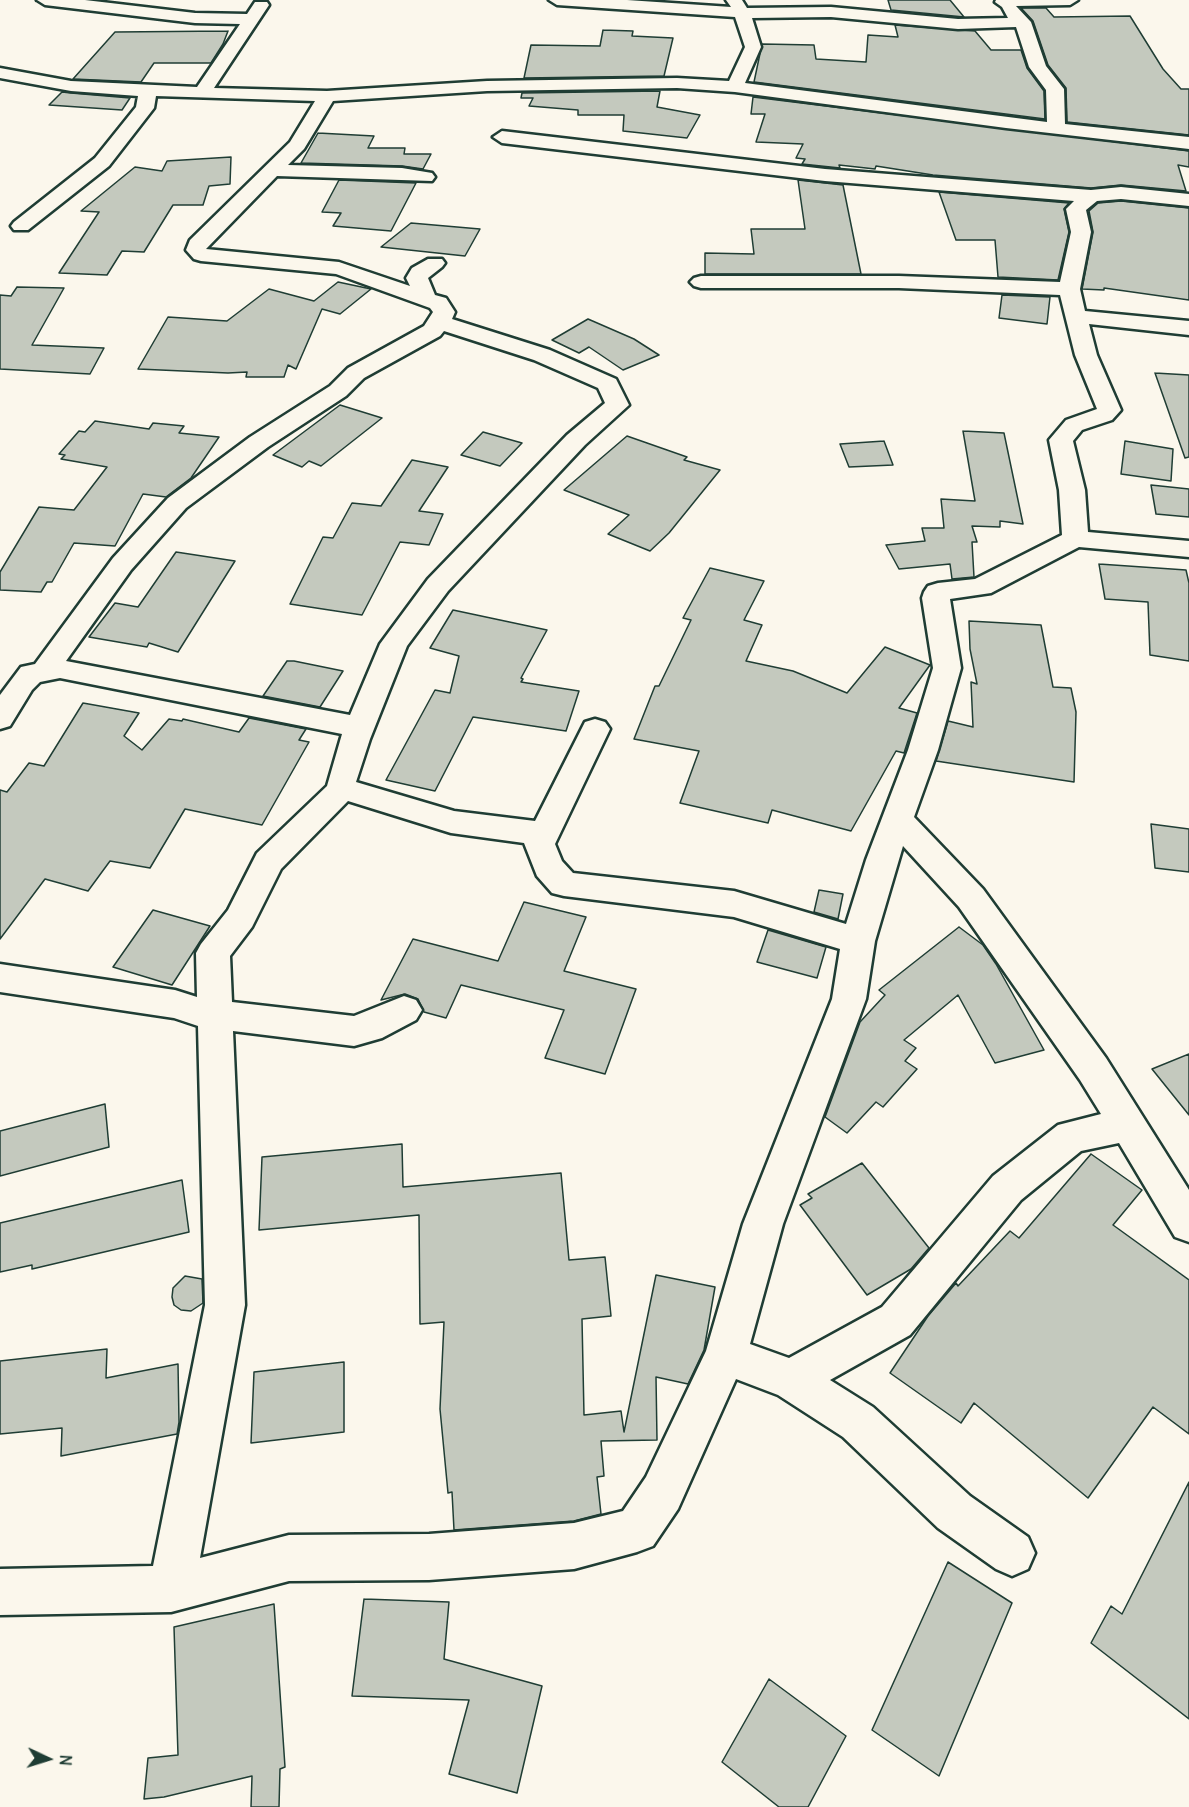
<!DOCTYPE html>
<html>
<head>
<meta charset="utf-8">
<style>
	body { margin:0 }
	#map { position:relative; width:1189px; height:1807px; overflow:hidden; background:#fbf7ec; font-family:Delius,sans-serif }
	canvas { display:block }
	.north { position:absolute; left:18px; top:1729px; width:60px; height:60px; -webkit-text-stroke:4px #fbf7ec; paint-order:stroke; rotate:94deg; font-size:16px; font-weight:700; line-height:24px; text-align:center; color:#1f3d34 }
	.north::after { content:''; display:block; margin:auto; width:21px; height:27px; background:#1f3d34; clip-path:polygon(50% 0,100% 100%,50% 72%,0 100%) }
</style>
</head>
<body>
<div id="map">
<canvas width="1189" height="1807"></canvas>
<div class="north">N</div>
</div>
<script>
const ctx = document.querySelector('canvas').getContext('2d');
ctx.lineJoin = 'round';
function fill(path, color) {
  ctx.fillStyle = color;
  ctx.fill(path, 'evenodd');
}
function toPath(rows) {
  const path = new Path2D();
  for (const r of rows) {
    path.moveTo(r[0], r[1]);
    for (let i = 2; i < r.length; i += 2) path.lineTo(r[i], r[i + 1]);
  }
  return path;
}
function trace(path, color, width, dash) {
  ctx.strokeStyle = color;
  ctx.lineWidth = width;
  ctx.lineCap = dash ? 'butt' : 'round';
  ctx.setLineDash(dash || []);
  ctx.stroke(path);
}
const building = toPath([
	[888,0,950,0,964,17,891,10,888,0],
	[1021,8,1046,8,1054,17,1130,16,1163,69,1181,89,1189,89,1189,135,1067,122,1066,88,1048,65,1033,21,1021,8],
	[895,25,975,31,991,50,1021,50,1027,68,1044,91,1045,119,754,82,762,44,814,45,816,59,866,62,868,35,898,37,895,25],
	[603,30,633,31,632,36,673,38,664,76,524,78,531,45,600,46,603,30],
	[228,31,223,44,211,63,154,63,141,82,73,79,115,32,228,31],
	[660,91,657,107,700,115,687,138,623,131,624,115,578,115,578,110,529,106,533,98,521,98,522,93,660,91],
	[62,92,71,93,130,98,122,110,49,105,62,92],
	[753,97,1189,151,1189,167,1178,165,1186,191,1121,185,1091,188,933,175,876,166,875,169,839,165,840,168,802,164,805,159,796,158,803,144,756,142,765,114,751,114,753,97],
	[318,133,374,136,368,148,405,148,404,154,431,154,423,169,402,166,301,163,318,133],
	[231,157,230,184,209,186,203,205,173,205,144,252,122,251,107,275,59,273,99,212,81,211,135,167,162,171,167,161,231,157],
	[339,180,416,183,391,231,333,226,341,213,322,212,339,180],
	[798,180,843,185,861,274,705,274,705,253,754,254,751,229,805,229,798,180],
	[939,192,1069,203,1064,209,1069,232,1058,280,998,277,995,240,956,240,939,192],
	[1121,201,1189,208,1189,300,1104,288,1104,290,1082,289,1093,232,1089,211,1098,203,1121,201],
	[411,223,480,229,465,256,381,247,411,223],
	[338,282,371,289,340,314,322,309,296,369,288,365,284,377,246,377,247,372,228,373,138,369,168,317,227,321,269,289,314,301,338,282],
	[17,287,64,288,32,345,104,348,90,374,0,369,0,295,11,296,17,287],
	[1002,295,1050,297,1047,324,999,318,1002,295],
	[588,319,634,339,659,355,623,370,589,347,579,353,552,340,588,319],
	[1155,373,1189,375,1189,457,1185,458,1155,373],
	[340,405,382,418,321,466,309,461,302,467,273,455,340,405],
	[95,421,149,429,153,423,184,426,179,433,219,437,191,478,166,497,143,494,115,546,74,543,52,582,47,582,41,592,0,590,0,572,39,507,74,510,107,467,61,459,65,455,59,454,79,431,85,432,95,421],
	[963,431,1004,433,1023,524,1000,521,1000,527,972,526,977,542,972,542,974,577,952,579,950,564,899,569,886,545,925,541,922,528,944,528,941,499,975,501,963,431],
	[483,432,522,443,500,466,461,455,483,432],
	[627,436,687,457,684,460,720,470,669,533,650,551,608,534,629,515,564,490,627,436],
	[884,441,893,465,849,467,840,444,884,441],
	[1125,441,1173,449,1171,481,1121,474,1125,441],
	[412,460,448,467,419,511,443,514,429,545,400,542,362,615,290,604,323,537,333,538,352,503,381,506,412,460],
	[1151,485,1189,489,1189,517,1156,514,1151,485],
	[176,552,235,561,178,652,149,643,147,647,89,637,115,603,138,607,176,552],
	[1099,564,1186,570,1189,583,1189,661,1150,655,1148,602,1105,599,1099,564],
	[710,568,764,581,744,620,762,625,746,661,793,671,847,693,885,647,930,665,899,708,917,713,904,753,896,751,851,831,772,810,768,823,680,803,699,751,634,739,655,686,659,686,691,620,683,618,710,568],
	[453,610,547,630,521,678,523,679,521,682,579,691,566,731,473,717,435,791,386,780,435,690,450,693,459,656,430,648,453,610],
	[969,621,1041,625,1053,687,1071,688,1076,712,1074,782,936,761,948,721,973,727,971,682,977,684,970,649,969,621],
	[287,661,294,661,343,671,320,707,263,696,287,661],
	[83,703,139,713,124,736,142,750,169,719,182,721,183,719,239,732,249,718,306,729,299,740,309,742,262,825,185,809,150,868,110,861,88,891,45,879,0,939,0,790,7,792,29,763,44,766,83,703],
	[1151,824,1189,829,1189,872,1155,868,1151,824],
	[819,890,843,894,838,919,814,912,819,890],
	[524,902,586,917,564,971,636,989,605,1074,545,1058,564,1010,461,985,446,1018,424,1012,418,999,405,994,381,1000,413,939,498,961,524,902],
	[153,910,210,926,172,985,113,967,153,910],
	[959,927,983,945,996,964,1044,1050,995,1063,958,995,904,1040,916,1048,905,1061,917,1069,883,1107,876,1102,847,1133,825,1117,860,1022,885,995,879,990,959,927],
	[768,930,826,947,817,978,757,962,768,930],
	[1189,1054,1189,1115,1152,1069,1189,1054],
	[105,1104,109,1147,0,1176,0,1131,105,1104],
	[402,1144,403,1187,561,1173,569,1260,605,1257,611,1316,582,1319,584,1415,621,1411,624,1432,656,1275,715,1287,704,1350,688,1384,656,1377,657,1440,601,1441,604,1476,597,1477,601,1514,574,1521,454,1530,452,1492,448,1493,440,1409,444,1322,420,1324,419,1215,259,1230,262,1157,402,1144],
	[1091,1154,1142,1190,1113,1225,1189,1280,1189,1434,1153,1407,1088,1498,974,1403,961,1423,890,1373,928,1316,956,1283,958,1286,1010,1231,1019,1238,1091,1154],
	[862,1163,929,1248,911,1269,867,1295,800,1205,812,1198,808,1194,862,1163],
	[182,1180,189,1232,32,1269,32,1265,0,1272,0,1223,182,1180],
	[185,1276,202,1279,203,1303,191,1311,181,1310,174,1305,172,1297,173,1288,185,1276],
	[107,1349,106,1378,178,1364,179,1422,177,1434,61,1456,62,1428,0,1434,0,1361,107,1349],
	[344,1362,344,1432,251,1443,254,1372,344,1362],
	[1189,1482,1189,1719,1091,1643,1111,1606,1122,1614,1189,1482],
	[948,1562,1012,1603,939,1776,872,1730,948,1562],
	[364,1599,449,1602,444,1659,542,1686,517,1793,449,1774,469,1700,352,1696,364,1599],
	[274,1604,285,1767,280,1769,279,1807,251,1807,252,1776,164,1797,144,1799,148,1758,178,1755,174,1627,274,1604],
	[769,1679,846,1736,808,1807,779,1807,722,1762,769,1679]
]);
fill(building, '#c4c9be');
trace(building, '#1f3d34', 1.5);
const minor = toPath([
	[37,0,85,0,195,13,247,14,255,2,267,2,269,5,214,88,327,91,487,81,677,78,729,81,745,47,735,17,557,5,549,0,627,0,731,7,726,0,742,0,747,8,831,7,958,19,1008,18,1002,7,995,2,996,0,1078,0,1070,5,1016,6,1031,22,1046,66,1064,89,1065,124,1189,137,1189,149,1006,128,735,92,677,88,487,91,333,101,304,149,288,165,402,168,432,173,435,177,432,181,277,176,206,249,339,262,410,286,406,278,412,268,428,259,442,259,445,263,442,267,428,278,435,295,446,298,455,312,452,319,550,350,616,379,629,405,585,445,448,591,407,646,370,739,356,782,454,811,535,821,585,722,595,719,605,722,610,729,555,844,562,861,573,873,734,891,846,924,866,860,908,750,933,668,922,598,924,592,928,586,938,583,975,579,1062,535,1059,490,1049,440,1066,420,1097,409,1075,355,1060,295,899,288,701,288,694,286,690,282,694,278,701,276,899,276,1060,282,1071,232,1066,209,1074,201,825,181,502,143,493,137,502,131,825,169,1091,190,1121,187,1189,194,1189,206,1121,199,1097,201,1086,210,1091,232,1080,289,1085,311,1189,321,1189,335,1089,324,1097,355,1121,410,1112,420,1082,430,1073,441,1085,490,1088,532,1189,541,1189,557,1079,547,991,593,950,599,961,668,938,750,914,817,983,889,1106,1058,1189,1190,1189,1242,1175,1237,1119,1143,1081,1151,1021,1200,910,1335,830,1380,873,1407,970,1496,1028,1537,1035,1553,1028,1569,1012,1576,996,1569,938,1528,843,1437,778,1395,736,1379,678,1509,653,1546,637,1552,574,1569,429,1580,289,1581,171,1612,0,1615,0,1569,153,1566,205,1305,198,1026,174,1018,0,992,0,964,175,990,197,997,196,953,201,944,228,910,257,853,327,786,342,734,60,678,40,682,32,690,10,726,0,729,0,695,21,667,35,664,113,558,168,498,250,437,330,386,348,368,424,326,433,312,430,308,336,274,201,261,194,259,186,250,190,240,290,142,315,101,156,96,154,108,109,166,28,230,14,230,11,226,14,222,95,158,136,107,138,96,71,91,0,78,0,68,71,81,197,87,240,24,195,23,45,5,37,0],
	[831,17,958,29,1016,27,1029,67,1046,90,1047,122,745,83,761,47,752,18,831,17],
	[444,331,534,360,598,388,605,403,567,435,428,579,380,644,350,715,66,661,131,570,186,508,268,447,346,396,364,378,440,336,444,331],
	[348,801,451,833,524,843,537,876,552,893,564,896,734,917,840,949,832,999,743,1224,706,1351,646,1477,623,1511,574,1523,429,1534,289,1535,200,1558,245,1305,233,1031,354,1046,382,1038,416,1020,422,1010,416,1000,404,996,354,1016,232,1002,230,956,252,927,281,869,348,801],
	[903,846,959,907,1080,1080,1101,1114,1058,1125,993,1176,882,1307,789,1358,750,1344,783,1224,866,999,875,941,903,846]
]);
trace(minor, '#1f3d34', 5);
fill(minor, '#fbf7ec');
</script>
</body>
</html>
